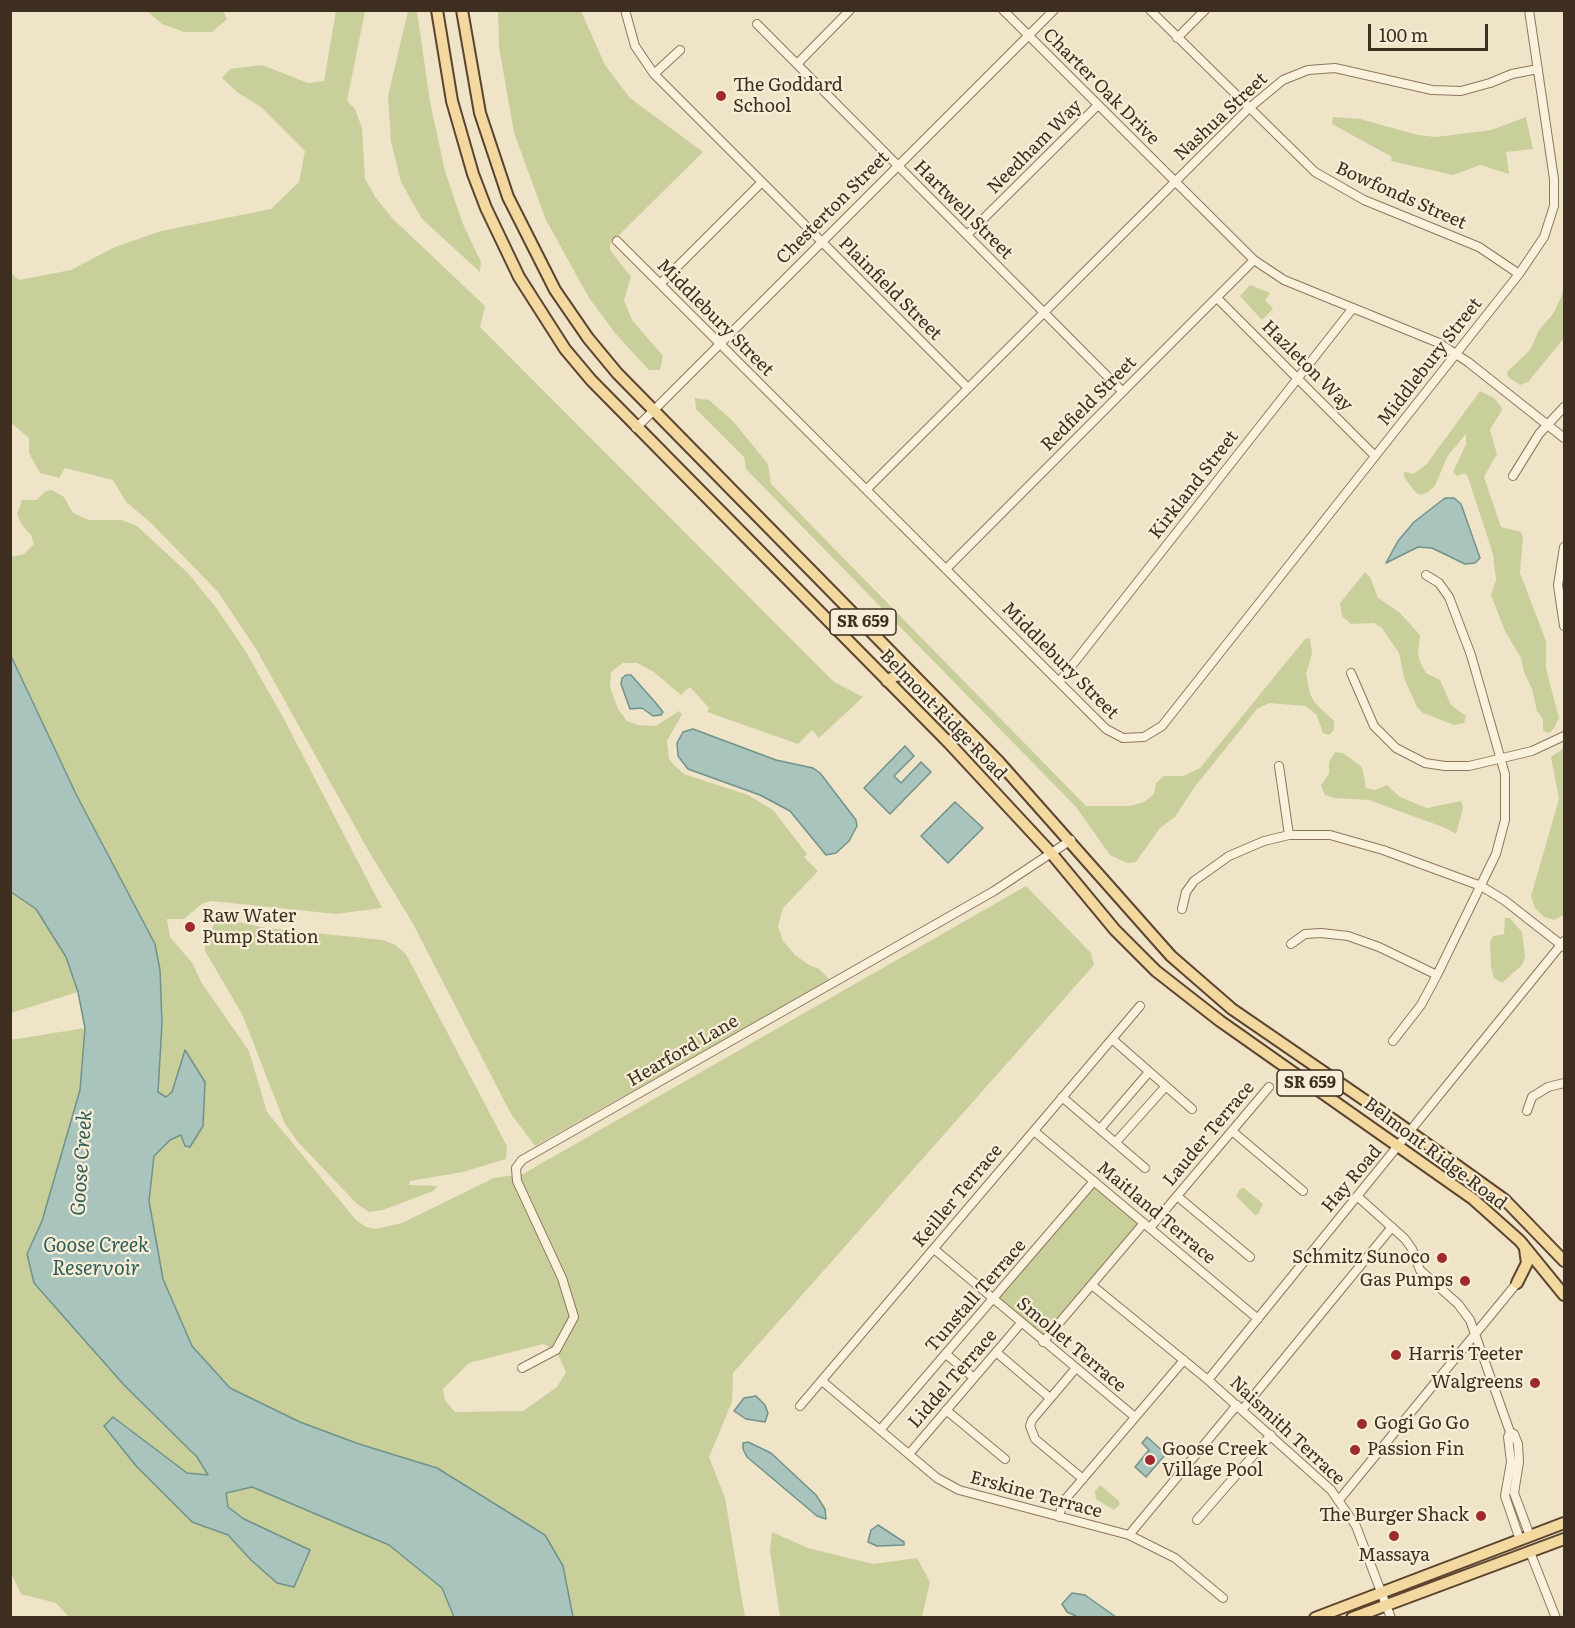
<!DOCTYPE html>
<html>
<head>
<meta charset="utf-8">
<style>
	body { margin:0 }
	#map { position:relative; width:1575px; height:1628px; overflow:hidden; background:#f0e4c8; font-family:Literata,serif }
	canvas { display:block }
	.frame { position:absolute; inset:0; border:12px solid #3d2e20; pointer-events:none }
	.scale { position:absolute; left:1368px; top:24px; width:120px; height:27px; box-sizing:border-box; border:3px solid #3d2e20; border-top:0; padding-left:8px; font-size:18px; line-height:21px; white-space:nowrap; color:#3d2e20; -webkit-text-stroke:4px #f7eed8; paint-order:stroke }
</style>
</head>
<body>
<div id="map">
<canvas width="1575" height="1628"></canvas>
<div class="frame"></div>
<div class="scale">100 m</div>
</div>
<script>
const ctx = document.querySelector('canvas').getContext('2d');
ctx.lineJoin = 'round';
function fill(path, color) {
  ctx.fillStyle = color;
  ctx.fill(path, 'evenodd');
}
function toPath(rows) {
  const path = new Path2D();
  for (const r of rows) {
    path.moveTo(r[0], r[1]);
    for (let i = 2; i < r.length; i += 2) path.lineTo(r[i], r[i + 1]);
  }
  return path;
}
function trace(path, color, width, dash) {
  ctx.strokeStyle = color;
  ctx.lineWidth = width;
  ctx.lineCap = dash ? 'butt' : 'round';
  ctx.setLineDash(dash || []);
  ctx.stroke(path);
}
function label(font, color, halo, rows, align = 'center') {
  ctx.font = font + ' Literata,serif';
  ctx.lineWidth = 4.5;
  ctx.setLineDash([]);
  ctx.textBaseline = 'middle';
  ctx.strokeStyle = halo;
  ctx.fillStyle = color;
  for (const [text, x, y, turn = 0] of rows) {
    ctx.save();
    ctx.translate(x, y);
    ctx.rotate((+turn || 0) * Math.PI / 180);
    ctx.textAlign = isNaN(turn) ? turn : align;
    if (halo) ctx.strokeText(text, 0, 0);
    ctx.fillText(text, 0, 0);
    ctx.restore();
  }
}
fill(toPath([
	[147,11,223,11,227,19,212,32,184,32,162,24],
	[336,11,365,11,347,101,355,109,362,128,365,179,376,198,393,219,485,306,480,327,834,682,863,697,819,738,812,730,798,744,707,712,709,708,690,687,681,695,654,672,637,663,623,663,611,672,610,687,618,709,627,721,638,725,656,726,679,711,682,714,667,741,669,759,676,767,684,774,748,795,773,810,807,854,804,857,818,871,783,908,778,926,783,941,795,955,809,965,819,969,830,980,535,1146,511,1114,412,922,368,850,256,649,218,592,151,523,126,502,113,480,65,468,59,478,40,473,29,453,29,438,11,423,11,273,19,280,71,270,115,247,161,231,271,209,299,182,305,151,261,107,237,92,222,78,230,69,262,65,308,83,324,81],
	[408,11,417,11,430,102,445,171,463,224,481,262,480,272,422,219,401,182,391,142,388,96],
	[498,11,581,11,605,65,630,98,703,152,610,244,610,250,631,277,624,300,632,320,663,356,660,370,649,370,615,333,589,298,546,220,514,133,499,47],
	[1333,117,1360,119,1418,135,1436,137,1491,130,1526,117,1533,149,1506,152,1509,174,1480,165,1453,175,1391,161,1392,157,1332,124],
	[1250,285,1270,293,1265,300,1273,309,1262,320,1240,296],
	[1564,291,1564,338,1528,382,1520,385,1508,377,1507,372,1530,350,1539,330,1553,314],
	[1480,391,1494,398,1501,406,1502,410,1490,430,1497,454,1484,477,1501,527,1521,532,1523,537,1520,573,1546,641,1546,668,1559,718,1554,728,1549,733,1543,731,1543,719,1537,711,1532,689,1524,672,1521,658,1505,631,1491,595,1496,580,1493,554,1468,477,1465,473,1457,476,1453,472,1466,444,1466,434,1447,457,1435,486,1428,492,1421,495,1416,493,1404,477,1404,472,1413,474,1426,465],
	[695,398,709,400,732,420,768,464,771,484,1086,806,1130,806,1144,802,1154,794,1156,783,1164,776,1183,776,1200,768,1305,639,1310,638,1312,654,1306,674,1310,694,1315,703,1334,721,1334,730,1329,735,1323,733,1316,714,1305,706,1269,703,1257,709,1193,789,1175,817,1160,828,1136,862,1127,863,1110,855,1076,807,746,469,744,457,696,409],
	[52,490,64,497,73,513,89,520,122,520,137,526,188,573,217,609,246,652,284,719,382,908,336,914,212,901,203,903,184,919,167,919,170,937,193,964,201,982,249,1051,267,1112,356,1220,366,1227,376,1229,402,1223,494,1178,523,1174,1026,886,1091,953,1094,965,733,1373,732,1402,709,1457,725,1498,745,1617,573,1617,563,1566,545,1534,437,1468,359,1444,300,1422,230,1388,192,1346,163,1279,149,1201,154,1156,170,1140,182,1134,185,1146,181,1056,181,1068,172,1092,166,1097,158,1092,162,1023,160,970,11,656,11,557,24,554,34,544,31,535,22,525,17,514,22,500,36,500,46,491],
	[543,1344,556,1350,566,1372,557,1387,523,1411,455,1412,445,1400,443,1389,469,1363],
	[1365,572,1370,577,1378,598,1399,612,1420,635,1418,655,1421,664,1426,673,1440,680,1451,705,1466,716,1464,723,1454,725,1423,713,1417,707,1404,678,1399,653,1382,628,1374,623,1351,624,1342,616,1340,603],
	[1564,748,1564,915,1554,920,1544,917,1535,908,1531,896,1559,799,1551,757],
	[1335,752,1343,753,1362,767,1366,788,1375,790,1387,785,1400,797,1427,808,1461,801,1463,808,1456,834,1443,827,1369,800,1334,798,1325,795,1321,785,1329,774,1329,762],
	[10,892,36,909,66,957,78,992,11,1013],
	[1505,918,1510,918,1522,932,1525,957,1522,965,1502,983,1494,978,1491,967,1490,942,1493,936,1504,934],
	[228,920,267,928,383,940,395,945,406,954,507,1146,506,1159,463,1172,410,1181,409,1185,438,1186,433,1191,383,1210,369,1212,356,1203,298,1142,285,1124,242,1014,205,951,205,941,216,921],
	[85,1028,80,1090,42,1221,27,1254,124,1385,197,1457,208,1476,187,1473,114,1417,105,1426,192,1522,228,1535,251,1560,310,1550,244,1519,228,1507,226,1493,252,1487,389,1545,442,1588,454,1617,69,1617,56,1603,21,1594,10,1571,10,1040],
	[1094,1181,1144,1223,1043,1342,992,1300],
	[1244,1188,1263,1204,1258,1214,1255,1215,1236,1196,1240,1189],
	[1100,1485,1118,1500,1120,1504,1114,1510,1096,1499,1095,1491],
	[772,1532,808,1548,873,1564,917,1558,930,1582,922,1617,780,1617,770,1551]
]), '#c9cf9b');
const water = toPath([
	[1445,498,1454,498,1461,504,1480,558,1475,563,1465,564,1432,548,1418,547,1386,563,1398,541,1414,522,1445,498],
	[11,656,77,796,155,944,160,970,162,1023,158,1092,166,1097,172,1092,185,1050,205,1082,203,1126,190,1147,185,1146,181,1135,170,1140,154,1156,149,1201,163,1279,192,1346,230,1388,300,1422,359,1444,437,1468,545,1535,563,1566,573,1617,454,1617,442,1588,389,1545,252,1487,226,1493,228,1507,244,1519,310,1550,294,1587,277,1583,251,1560,228,1535,192,1522,137,1467,104,1426,113,1417,187,1473,208,1475,197,1457,124,1385,34,1283,27,1254,42,1221,80,1090,85,1028,78,992,66,957,36,909,11,892,11,656],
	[626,675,631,675,655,702,663,712,661,715,653,716,642,708,630,709,621,684,622,678,626,675],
	[693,729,776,760,813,768,820,773,856,820,857,826,849,841,836,853,826,855,790,811,760,795,688,769,678,756,677,743,683,732,693,729],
	[905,746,914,756,894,776,901,783,921,762,931,772,890,814,864,788,905,746],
	[955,802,983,828,948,863,921,836,955,802],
	[756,1396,765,1405,768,1413,765,1422,746,1419,734,1411,744,1398,756,1396],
	[1147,1437,1166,1454,1146,1477,1135,1467,1149,1450,1142,1443,1147,1437],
	[748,1442,771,1453,816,1495,825,1509,826,1519,817,1516,747,1457,743,1449,743,1443,748,1442],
	[878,1525,904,1542,904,1545,877,1546,868,1542,871,1530,878,1525],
	[1072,1593,1085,1595,1116,1617,1078,1617,1067,1612,1062,1604,1072,1593]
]);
fill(water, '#a9c4bc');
trace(water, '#6f938a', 1.5);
const minor = toPath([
	[625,10,635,46,654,74,968,388],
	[1003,10,1254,260,1284,280,1439,343,1468,362,1564,438],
	[1150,10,1315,172,1364,200,1479,247,1519,274],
	[757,24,1122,391],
	[1177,38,1205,10],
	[797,64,850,10],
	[654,74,680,50],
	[967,235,1098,105],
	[617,241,1106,729,1123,738,1144,737,1162,726,1519,274,1544,237,1554,206,1554,179,1529,10],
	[660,284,762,182],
	[1217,298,1375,456],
	[636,428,1054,10],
	[1513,476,1539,434,1564,407],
	[867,489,1248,109,1283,80,1308,70,1335,68,1432,90,1461,91,1490,83,1512,74,1538,69],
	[1564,547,1558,585,1564,626],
	[946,569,1254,260],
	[1351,673,1374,726,1396,748,1425,763,1445,766,1469,766,1532,751,1564,736],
	[1059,682,1353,308],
	[1279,766,1289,835],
	[1182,909,1186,892,1194,881,1229,856,1264,841,1289,835,1330,835,1383,850,1481,886,1504,900,1564,947],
	[1291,944,1305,934,1321,933,1348,936,1379,947,1437,975],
	[1112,1039,1192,1109],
	[1393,1041,1421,1005,1437,975,1496,854,1505,820,1505,774,1471,655,1449,597,1439,583,1426,575],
	[1062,1097,1145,1168],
	[1527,1111,1532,1097,1548,1087,1564,1083],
	[1100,1129,1149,1072],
	[1034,1131,1258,1319],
	[1232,1131,1303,1191],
	[1116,1142,1166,1086],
	[1177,1196,1250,1257],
	[1357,1196,1405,1239,1412,1249,1420,1270,1458,1304,1470,1320,1510,1432,1514,1434,1518,1444,1519,1462,1514,1493,1530,1536],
	[1150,1228,1269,1087],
	[934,1249,1135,1417],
	[1093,1286,1208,1380,1331,1490,1356,1526,1391,1618],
	[1043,1342,1144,1223],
	[996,1352,1050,1398],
	[946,1354,974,1378],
	[522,1368,556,1350,574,1317,562,1278,517,1181,516,1168,522,1160,994,891,1071,840],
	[1076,1368,1032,1420,1030,1426,1035,1439,1083,1479],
	[1208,1380,1564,941],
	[822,1381,937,1478,959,1490,1129,1535,1175,1558,1223,1598],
	[800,1406,1140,1006],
	[946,1410,1005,1459],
	[1242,1410,1392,1227],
	[880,1430,1094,1181],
	[1510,1432,1508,1437,1511,1462,1505,1496,1520,1540],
	[909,1454,1021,1323],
	[1339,1500,1517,1283],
	[1059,1517,1063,1502,1184,1360],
	[1197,1520,1271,1435],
	[1129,1535,1237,1405],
	[1530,1552,1556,1618]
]);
const major = toPath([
	[437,10,452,101,473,174,486,208,519,277,565,349,591,380,949,743,1052,854,1115,930,1156,971,1220,1021,1473,1199,1520,1241,1564,1295],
	[462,10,480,113,508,197,555,290,588,338,617,373,999,762,1171,956,1232,1009,1395,1121,1505,1200,1564,1261],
	[887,681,895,676,906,674,917,680],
	[1517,1283,1527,1263,1525,1249],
	[1315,1618,1564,1523],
	[1352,1618,1564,1539]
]);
trace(minor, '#8d765c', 10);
trace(major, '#5b4430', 14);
trace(minor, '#faf1dc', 8);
trace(major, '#f3d9a0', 10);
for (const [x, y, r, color] of [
	[721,96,6,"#9e2a2b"],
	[190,927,6,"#9e2a2b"],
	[1442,1258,6,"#9e2a2b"],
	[1465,1281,6,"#9e2a2b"],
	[1396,1355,6,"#9e2a2b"],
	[1535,1383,6,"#9e2a2b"],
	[1362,1424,6,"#9e2a2b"],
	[1355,1450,6,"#9e2a2b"],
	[1150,1460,6,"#9e2a2b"],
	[1481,1516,6,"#9e2a2b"],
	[1394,1536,6,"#9e2a2b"]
]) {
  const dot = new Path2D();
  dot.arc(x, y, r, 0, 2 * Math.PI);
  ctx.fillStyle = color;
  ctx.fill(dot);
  trace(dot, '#f7eed8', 2);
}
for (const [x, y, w] of [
	[863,622,66],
	[1310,1083,66]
]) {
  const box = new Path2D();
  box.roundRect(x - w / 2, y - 13, w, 26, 4.5);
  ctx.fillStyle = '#f7eed8';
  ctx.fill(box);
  trace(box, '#3d2e20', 1.5);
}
label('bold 16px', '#3d2e20', null, [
	["SR 659",863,622],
	["SR 659",1310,1083]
]);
label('18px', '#3d2e20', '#f7eed8', [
	["The Goddard",733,86],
	["School",733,107],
	["Raw Water",202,917],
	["Pump Station",202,938],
	["Schmitz Sunoco",1430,1258,"right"],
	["Gas Pumps",1453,1281,"right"],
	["Harris Teeter",1408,1355],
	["Walgreens",1523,1383,"right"],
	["Gogi Go Go",1374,1424],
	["Goose Creek",1162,1450],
	["Village Pool",1162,1471],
	["Passion Fin",1367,1450],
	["The Burger Shack",1469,1516,"right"],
	["Massaya",1394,1556,"center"]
], 'left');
label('18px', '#3d2e20', '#f7eed8', [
	["Charter Oak Drive",1101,87,45],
	["Nashua Street",1221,117,-43],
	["Needham Way",1035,147,-45],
	["Bowfonds Street",1401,196,24],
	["Chesterton Street",833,208,-45],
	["Hartwell Street",963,210,45],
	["Plainfield Street",890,289,45],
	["Middlebury Street",715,318,45],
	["Middlebury Street",1430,362,-52],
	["Hazleton Way",1307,366,45],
	["Redfield Street",1089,404,-45],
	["Kirkland Street",1194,485,-52],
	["Middlebury Street",1060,661,45],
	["Belmont Ridge Road",943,715,46],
	["Hearford Lane",683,1051,-30],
	["Lauder Terrace",1209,1134,-50],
	["Belmont Ridge Road",1435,1154,37],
	["Hay Road",1352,1179,-50],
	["Keiller Terrace",958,1196,-50],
	["Maitland Terrace",1156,1213,40],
	["Tunstall Terrace",976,1296,-49],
	["Smollet Terrace",1071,1345,40],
	["Liddel Terrace",953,1379,-49],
	["Naismith Terrace",1287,1431,43],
	["Erskine Terrace",1036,1495,15]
]);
label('italic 20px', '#2f5d5a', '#f7eed8', [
	["Goose Creek",82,1163,-86],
	["Goose Creek",96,1246],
	["Reservoir",96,1269]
]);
</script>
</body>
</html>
